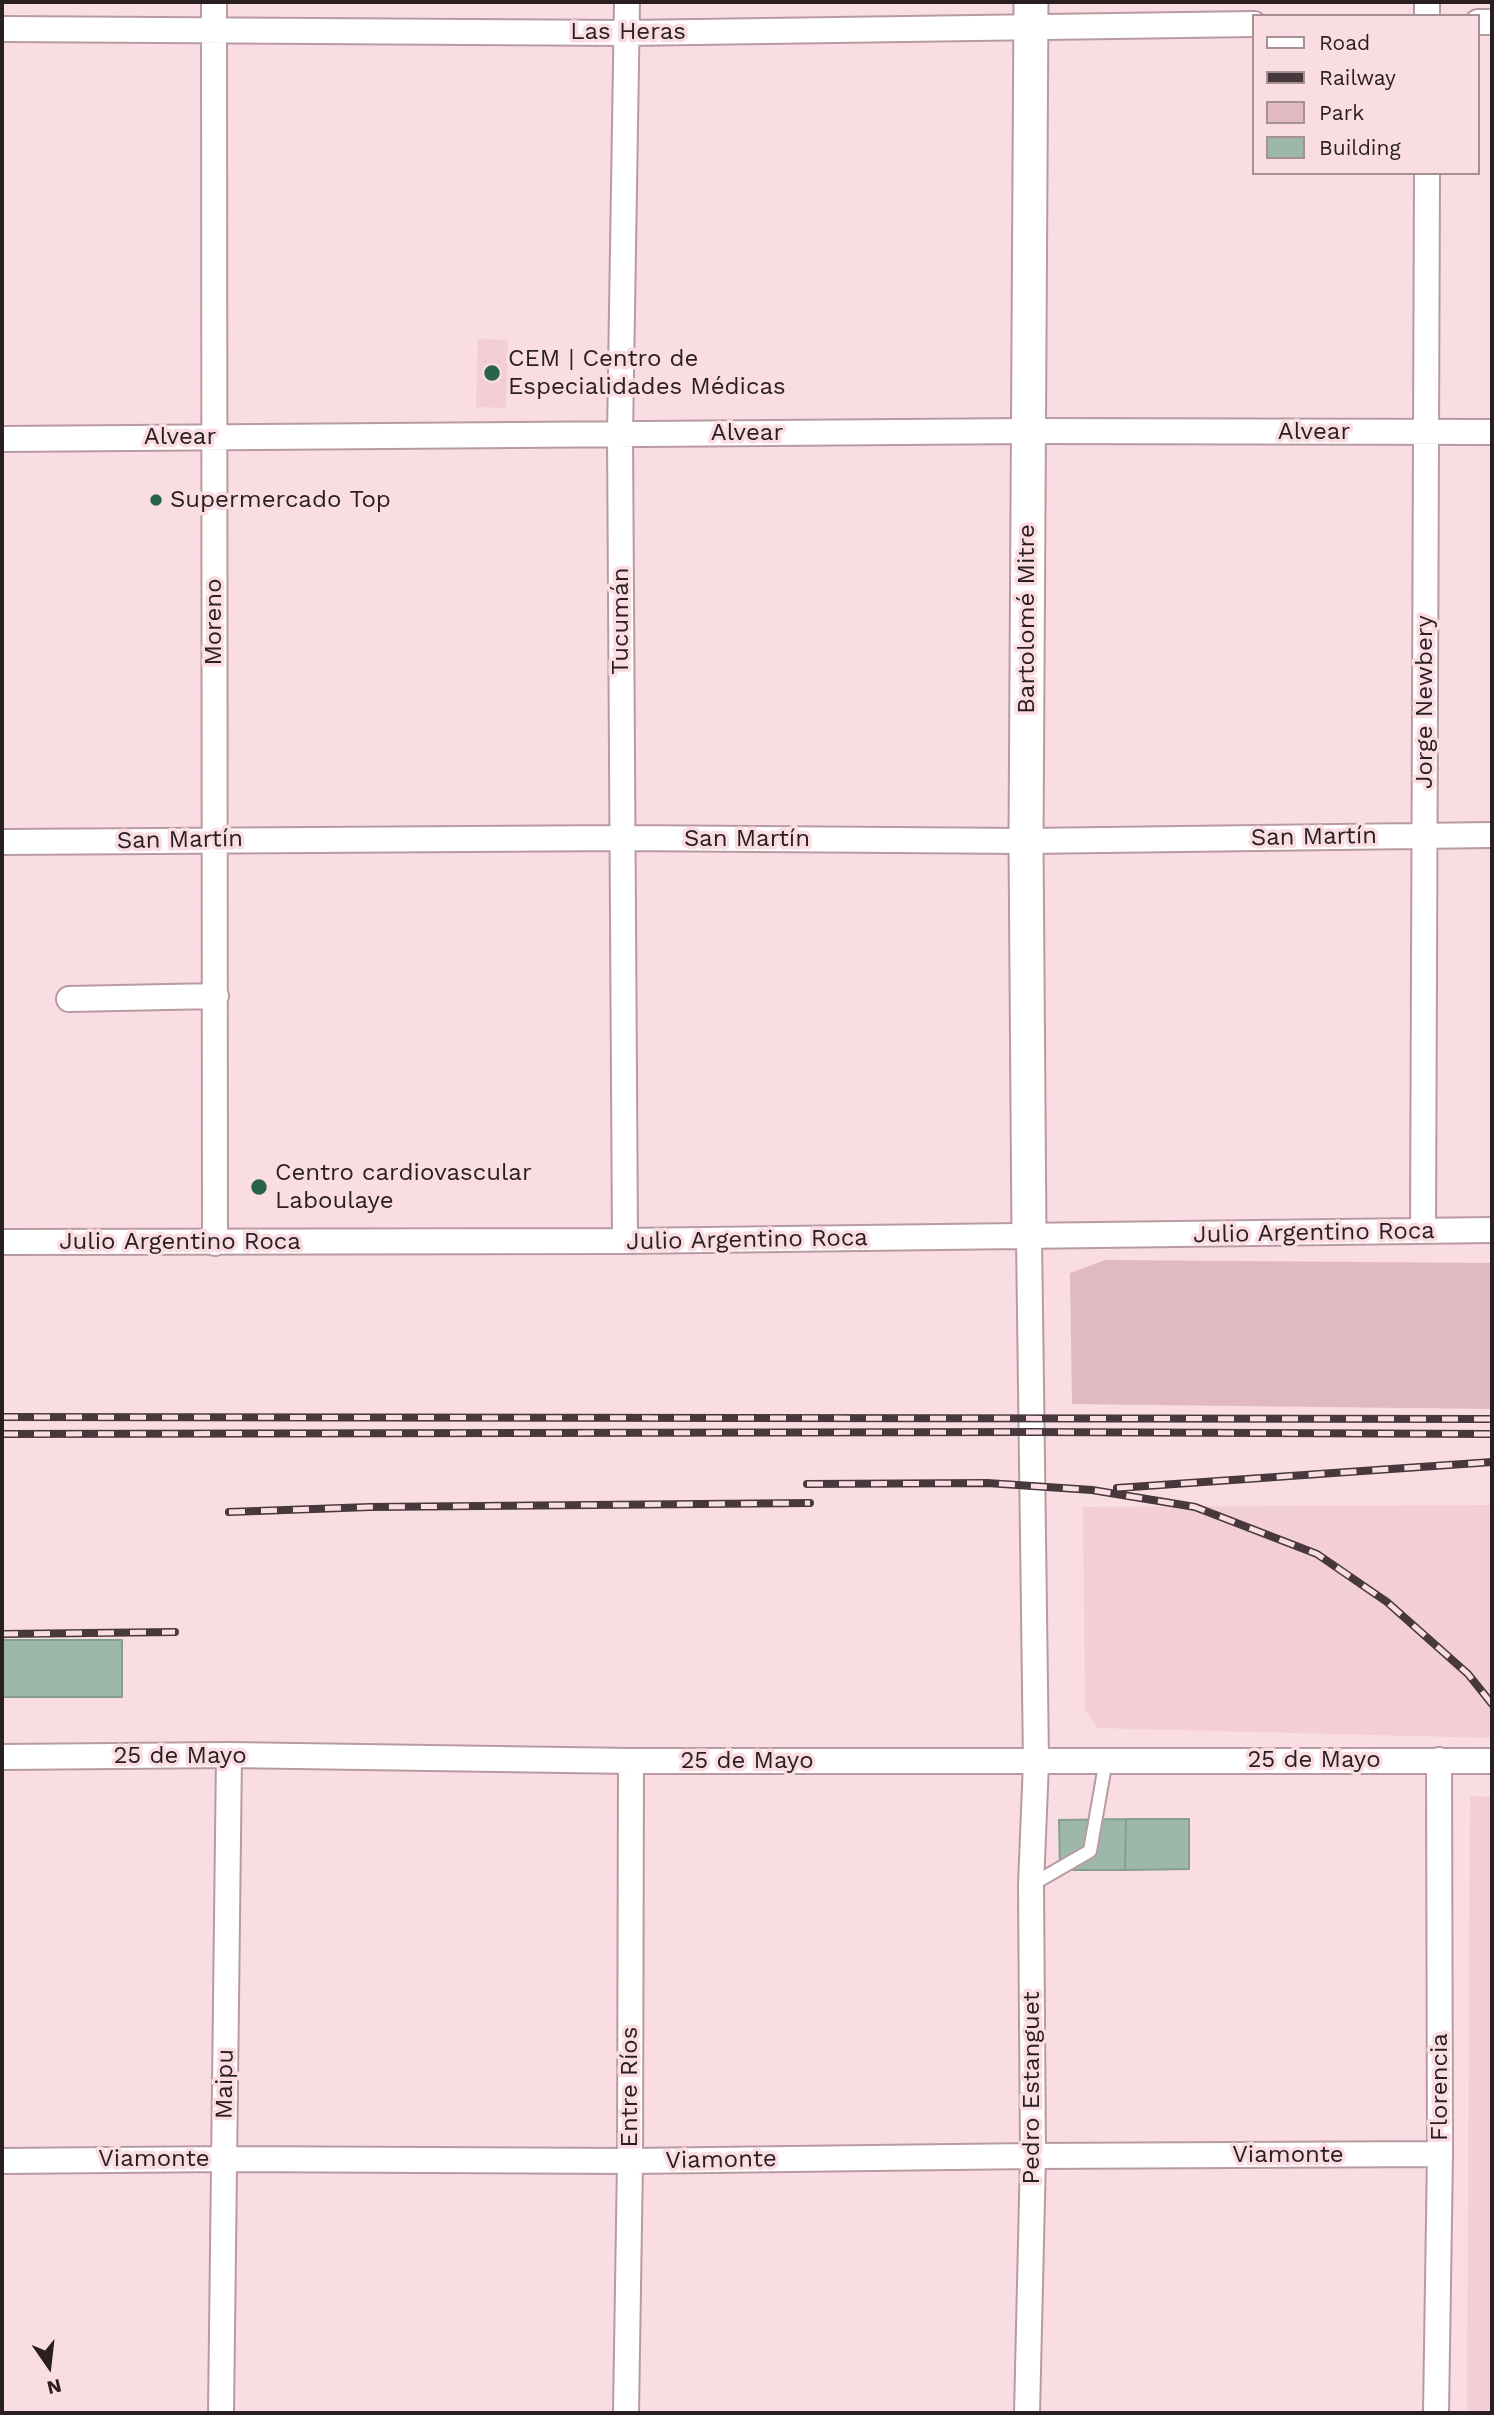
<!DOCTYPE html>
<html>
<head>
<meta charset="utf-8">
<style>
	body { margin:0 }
	#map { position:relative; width:1494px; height:2415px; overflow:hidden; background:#fadce3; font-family:"Work Sans",sans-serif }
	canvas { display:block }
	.frame { position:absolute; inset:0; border:4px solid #291e20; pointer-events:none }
	.legend { position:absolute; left:1252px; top:14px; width:228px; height:161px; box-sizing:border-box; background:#fadce3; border:2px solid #a69095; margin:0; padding:9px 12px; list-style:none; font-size:21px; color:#291e20 }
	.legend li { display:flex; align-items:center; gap:14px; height:35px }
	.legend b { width:35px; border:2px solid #a69095 }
	.north { position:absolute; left:14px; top:2331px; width:70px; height:70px; -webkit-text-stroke:5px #fadce3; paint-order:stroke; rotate:166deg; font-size:19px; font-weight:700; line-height:28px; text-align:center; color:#291e20 }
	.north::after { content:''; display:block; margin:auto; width:24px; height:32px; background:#291e20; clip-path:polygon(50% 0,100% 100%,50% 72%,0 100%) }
</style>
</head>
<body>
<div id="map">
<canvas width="1494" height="2415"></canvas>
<div class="frame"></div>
<ul class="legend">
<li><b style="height:9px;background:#fff"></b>Road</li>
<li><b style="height:9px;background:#46383b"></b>Railway</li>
<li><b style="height:19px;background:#e0b9c2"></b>Park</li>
<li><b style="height:19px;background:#9db8ab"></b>Building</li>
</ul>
<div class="north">N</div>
</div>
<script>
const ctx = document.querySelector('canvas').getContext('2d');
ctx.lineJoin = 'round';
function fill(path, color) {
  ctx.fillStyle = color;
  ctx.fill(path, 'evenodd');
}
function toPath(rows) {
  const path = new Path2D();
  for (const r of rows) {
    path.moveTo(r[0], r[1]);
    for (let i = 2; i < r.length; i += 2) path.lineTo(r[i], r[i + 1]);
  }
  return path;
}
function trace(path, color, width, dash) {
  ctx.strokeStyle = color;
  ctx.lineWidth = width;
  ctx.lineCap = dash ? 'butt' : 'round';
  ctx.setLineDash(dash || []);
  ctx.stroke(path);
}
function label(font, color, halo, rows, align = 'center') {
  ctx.font = font + ' "Work Sans",sans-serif';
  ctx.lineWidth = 7;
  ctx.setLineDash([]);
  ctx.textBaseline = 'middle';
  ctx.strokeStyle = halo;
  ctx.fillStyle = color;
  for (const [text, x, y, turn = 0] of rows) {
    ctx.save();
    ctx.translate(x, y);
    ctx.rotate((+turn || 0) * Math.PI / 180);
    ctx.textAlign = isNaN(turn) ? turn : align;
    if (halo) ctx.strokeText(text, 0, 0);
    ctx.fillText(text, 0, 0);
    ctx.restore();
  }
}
fill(toPath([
	[478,339,508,340,506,408,476,407],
	[1492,1505,1492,1738,1098,1728,1085,1710,1083,1507],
	[1470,1796,1492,1797,1492,2413,1467,2413]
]), '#f4ced7');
fill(toPath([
	[1105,1260,1492,1263,1492,1409,1072,1404,1070,1273]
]), '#e0b9c2');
const building = toPath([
	[2,1640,122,1640,122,1697,2,1697,2,1640],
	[1126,1819,1125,1870,1060,1870,1059,1820,1126,1819],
	[1126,1819,1189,1819,1189,1869,1125,1870,1126,1819]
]);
fill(building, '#9db8ab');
trace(building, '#849e91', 2);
const service = toPath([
	[1031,1885,1090,1851,1106,1760]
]);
const minor = toPath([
	[214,2,215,1243],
	[1427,16,1427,2],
	[1478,22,1492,22],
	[2,29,626,33,1254,24],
	[2,439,1028,431,1492,432],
	[2,842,623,838,1026,841,1492,835],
	[69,999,216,996],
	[1423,1231,1427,173],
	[625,1241,620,434,627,2],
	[2,1242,625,1241,1492,1230],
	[2,1757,229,1755,631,1761,1492,1761],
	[2,2161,224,2159,630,2161,1033,2156,1440,2154],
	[221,2413,229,1755],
	[626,2413,630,2161,631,1761],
	[1027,2413,1033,2156,1031,1885,1036,1762,1029,1237],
	[1436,2413,1440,2154,1439,1760]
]);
const secondary = toPath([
	[1029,1237,1026,841,1031,2]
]);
trace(service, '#b89ba2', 16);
trace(minor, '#b89ba2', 28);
trace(secondary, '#b89ba2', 37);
trace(service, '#fff', 12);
trace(minor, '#fff', 24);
trace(secondary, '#fff', 33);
const rail = toPath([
	[2,1417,1492,1419],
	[2,1434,1031,1432,1492,1434],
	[807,1484,987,1483,1092,1490,1195,1507,1317,1554,1387,1602,1468,1674,1492,1704],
	[1117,1488,1492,1462],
	[229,1512,370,1507,810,1503],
	[2,1634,175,1632]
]);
trace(rail, '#46383b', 8);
trace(rail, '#fadce3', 5, [16]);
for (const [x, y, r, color] of [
	[492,373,9,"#2a634c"],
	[156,500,7,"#2a634c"],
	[259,1187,9,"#2a634c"]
]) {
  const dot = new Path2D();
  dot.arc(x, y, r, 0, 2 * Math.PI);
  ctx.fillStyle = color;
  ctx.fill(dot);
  trace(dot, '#fadce3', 2.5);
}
label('24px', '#291e20', '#fadce3', [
	["Las Heras",628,32],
	["Alvear",1314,432],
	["Alvear",747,433],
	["Alvear",180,437],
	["Bartolomé Mitre",1027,619,-90],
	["Tucumán",621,621,-90],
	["Moreno",214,622,-90],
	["Jorge Newbery",1425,702,-90],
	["San Martín",1314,837,-1],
	["San Martín",747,839],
	["San Martín",180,840,-1],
	["Julio Argentino Roca",1314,1233,-1],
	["Julio Argentino Roca",747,1240,-1],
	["Julio Argentino Roca",180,1242],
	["25 de Mayo",180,1756],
	["25 de Mayo",1314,1760],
	["25 de Mayo",747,1761],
	["Maipu",225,2084,-89],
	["Entre Ríos",630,2087,-90],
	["Florencia",1440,2087,-90],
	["Pedro Estanguet",1032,2088,-90],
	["Viamonte",1288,2155],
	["Viamonte",154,2159],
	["Viamonte",721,2160,-1]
]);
label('24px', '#291e20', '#fadce3', [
	["CEM | Centro de",508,359],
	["Especialidades Médicas",508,387],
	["Supermercado Top",170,500],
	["Centro cardiovascular",275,1173],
	["Laboulaye",275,1201]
], 'left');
</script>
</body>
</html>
